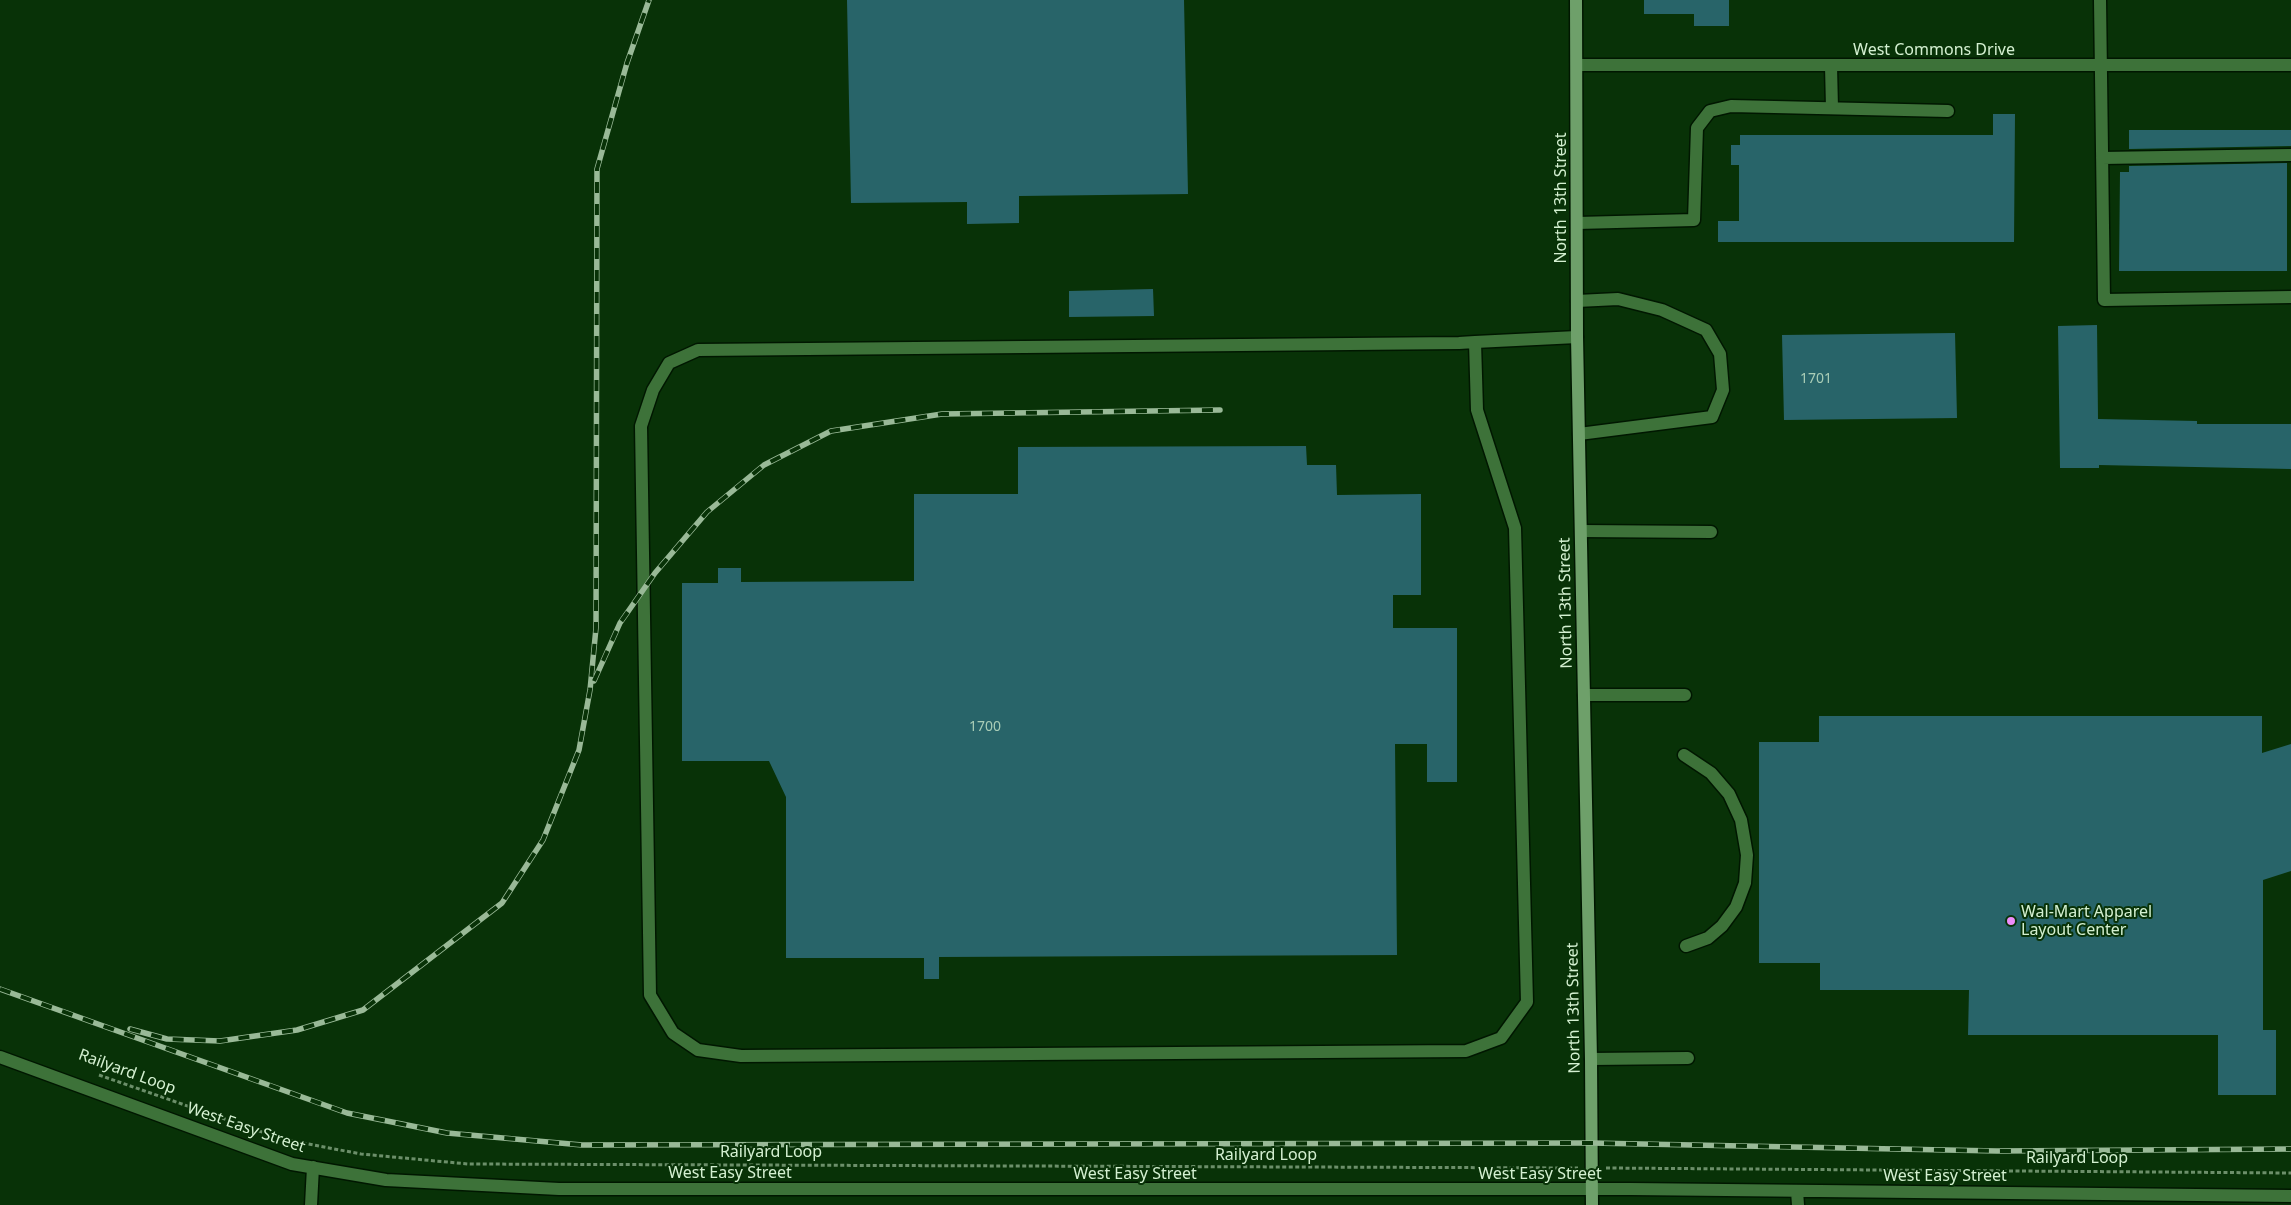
<!DOCTYPE html>
<html>
<head>
<meta charset="utf-8">
<style>
	body { margin:0 }
	canvas { display:block; background:#083207 }
</style>
</head>
<body>
<canvas width="2291" height="1205"></canvas>
<script>
const ctx = document.querySelector('canvas').getContext('2d');
ctx.lineJoin = 'round';
function fill(path, color) {
  ctx.fillStyle = color;
  ctx.fill(path, 'evenodd');
}
function toPath(rows) {
  const path = new Path2D();
  for (const r of rows) {
    path.moveTo(r[0], r[1]);
    for (let i = 2; i < r.length; i += 2) path.lineTo(r[i], r[i + 1]);
  }
  return path;
}
function trace(path, color, width, dash) {
  ctx.strokeStyle = color;
  ctx.lineWidth = width;
  ctx.lineCap = dash ? 'butt' : 'round';
  ctx.setLineDash(dash || []);
  ctx.stroke(path);
}
function label(font, color, halo, rows, align = 'center') {
  ctx.font = font + ' "Noto Sans",sans-serif';
  ctx.lineWidth = 4;
  ctx.setLineDash([]);
  ctx.textBaseline = 'middle';
  ctx.strokeStyle = halo;
  ctx.fillStyle = color;
  for (const [text, x, y, turn = 0] of rows) {
    ctx.save();
    ctx.translate(x, y);
    ctx.rotate((+turn || 0) * Math.PI / 180);
    ctx.textAlign = isNaN(turn) ? turn : align;
    if (halo) ctx.strokeText(text, 0, 0);
    ctx.fillText(text, 0, 0);
    ctx.restore();
  }
}
fill(toPath([
	[847,0,1184,0,1188,194,1019,196,1019,223,967,224,967,202,851,203],
	[1644,0,1729,0,1729,26,1694,26,1694,14,1644,14],
	[1993,114,2015,114,2014,242,1718,242,1718,221,1739,221,1739,165,1731,165,1731,145,1740,145,1740,135,1993,135],
	[2129,130,2291,130,2291,146,2129,149],
	[2287,163,2287,271,2119,271,2120,172,2129,172,2129,166],
	[1153,289,1154,316,1069,317,1069,291],
	[2097,325,2098,419,2197,421,2197,424,2291,424,2291,469,2099,465,2099,468,2060,468,2058,326],
	[1955,333,1957,418,1784,420,1782,335],
	[1306,446,1307,465,1336,465,1337,495,1421,494,1421,595,1393,595,1393,628,1457,628,1457,782,1427,782,1427,744,1395,744,1397,955,939,957,939,979,924,979,924,958,786,958,786,797,769,761,682,761,682,583,718,583,718,568,741,568,741,582,914,581,914,494,1018,494,1018,447],
	[1819,716,2262,716,2262,753,2291,744,2291,871,2263,880,2263,1030,2276,1030,2276,1095,2218,1095,2218,1035,1968,1035,1969,990,1820,990,1820,963,1759,963,1759,742,1819,742]
]), '#286469');
const minor = toPath([
	[2100,0,2104,300,2291,297],
	[1577,65,2291,65],
	[1831,66,1832,108],
	[2102,158,2291,155],
	[1577,223,1694,220,1697,128,1710,111,1731,106,1948,111],
	[1577,301,1618,299,1662,310,1706,330,1720,354,1723,390,1712,417,1579,434],
	[1475,342,1477,410,1515,528,1527,1002,1501,1038,1466,1051,741,1056,698,1050,673,1033,650,995,641,426,653,390,669,363,698,350,1459,343,1475,342,1577,337],
	[1581,531,1711,532],
	[1584,695,1685,695],
	[1684,755,1711,773,1729,794,1741,820,1747,855,1745,883,1736,907,1722,926,1708,938,1686,946],
	[0,1057,292,1164,386,1180,559,1189,1631,1189,2291,1196],
	[1591,1059,1688,1058],
	[1797,1191,1798,1205],
	[311,1205,313,1167]
]);
const major = toPath([
	[1576,0,1577,337,1591,1059,1592,1205]
]);
trace(minor, '#001700', 15);
trace(major, '#001700', 15);
trace(toPath([
	[99,1075,282,1139,361,1154,468,1164,1578,1168],
	[1606,1168,2291,1173]
]), '#6c8f6a', 3, [4, 2.5]);
trace(minor, '#3d7239', 12);
trace(major, '#6ea06a', 12);
const rail = toPath([
	[594,681,620,623,655,573,707,512,764,465,831,431,942,414,1220,410],
	[0,989,347,1113,447,1133,582,1145,1591,1143,1997,1151,2291,1149],
	[130,1029,167,1039,220,1041,297,1030,363,1010,502,903,543,840,579,750,590,690,596,628,597,169,627,63,649,0]
]);
trace(rail, '#99b997', 5.5);
trace(rail, '#083207', 4, [11]);
for (const [x, y, r, color] of [
	[2011,921,5,"#ed8cfa"]
]) {
  const dot = new Path2D();
  dot.arc(x, y, r, 0, 2 * Math.PI);
  ctx.fillStyle = color;
  ctx.fill(dot);
  trace(dot, '#083207', 2);
}
label('14px', '#a9cdb7', null, [
	["1701",1816,379],
	["1700",985,727]
]);
label('16px', '#d4f0d1', '#083207', [
	["West Commons Drive",1934,50],
	["North 13th Street",1561,198,-90],
	["North 13th Street",1566,603,-91],
	["North 13th Street",1574,1008,-91],
	["Railyard Loop",127,1072,20],
	["West Easy Street",246,1128,19],
	["Railyard Loop",771,1152],
	["Railyard Loop",1266,1155],
	["Railyard Loop",2077,1158],
	["West Easy Street",730,1173],
	["West Easy Street",1135,1174],
	["West Easy Street",1540,1174],
	["West Easy Street",1945,1176]
]);
label('16px', '#d4f0d1', '#083207', [
	["Wal-Mart Apparel",2021,912],
	["Layout Center",2021,930]
], 'left');
</script>
</body>
</html>
